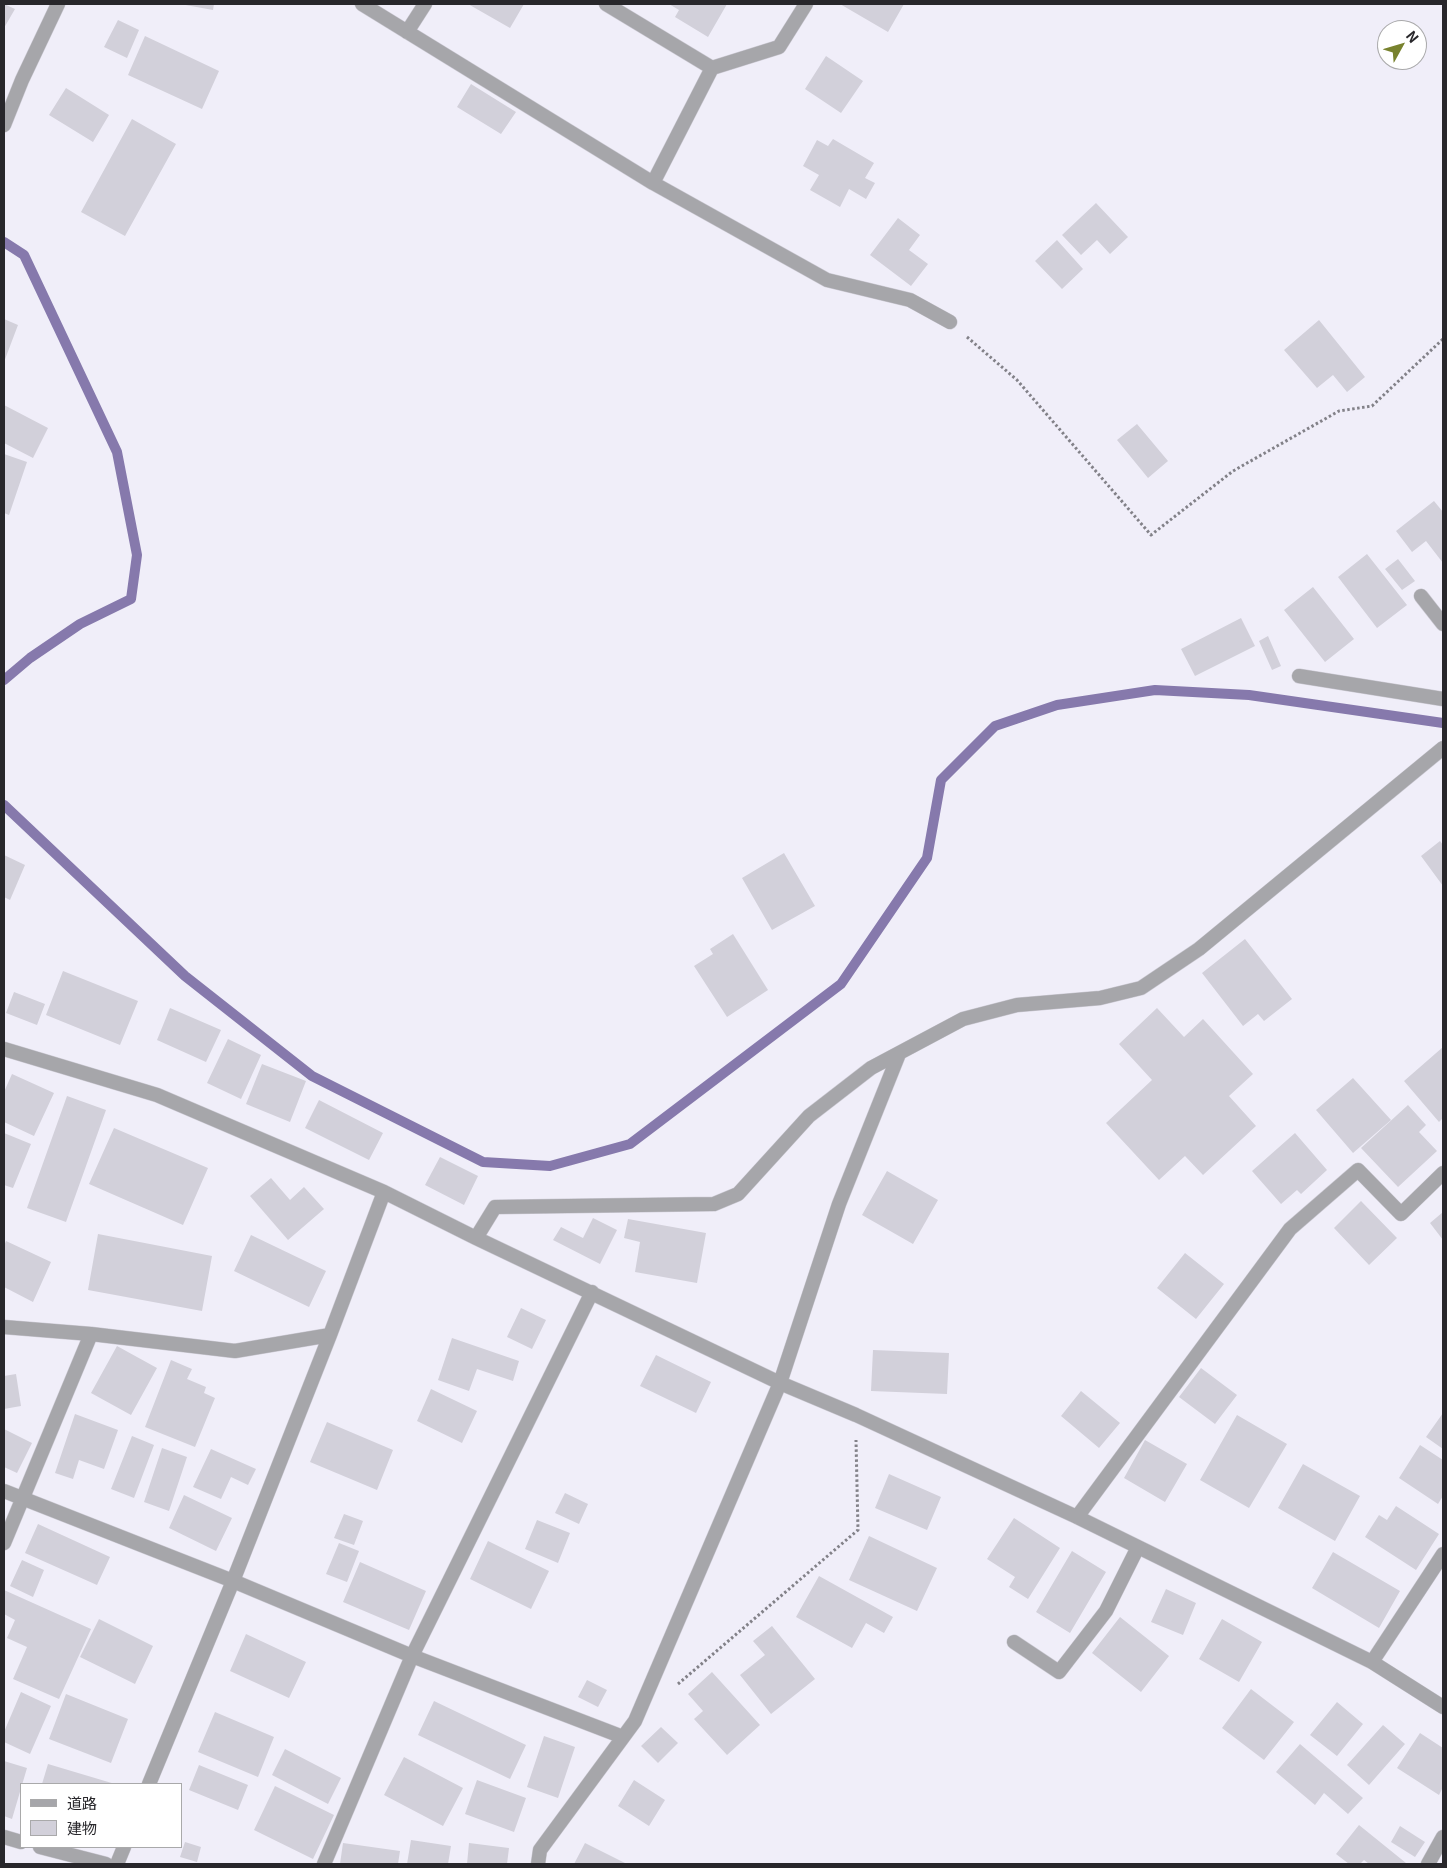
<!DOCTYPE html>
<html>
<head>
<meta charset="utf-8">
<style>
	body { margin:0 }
	#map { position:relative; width:1447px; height:1868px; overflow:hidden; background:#f0eef9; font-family:Georgia,"Noto Sans JP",serif }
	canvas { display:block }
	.frame { position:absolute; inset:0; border:5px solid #28272b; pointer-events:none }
	.legend { position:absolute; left:20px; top:1783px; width:162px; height:65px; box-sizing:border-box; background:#fff; border:1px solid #a9a9aa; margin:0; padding:6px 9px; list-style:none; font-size:15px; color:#28272b }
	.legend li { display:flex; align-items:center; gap:10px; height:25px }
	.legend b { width:25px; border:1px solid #a9a9aa }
	.north { position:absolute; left:1377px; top:20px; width:50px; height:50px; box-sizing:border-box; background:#fff; border:1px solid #a9a9aa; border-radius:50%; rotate:51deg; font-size:14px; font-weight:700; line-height:20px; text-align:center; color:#28272b }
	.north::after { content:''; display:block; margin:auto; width:18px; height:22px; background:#78822e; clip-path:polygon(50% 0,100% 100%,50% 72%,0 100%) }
</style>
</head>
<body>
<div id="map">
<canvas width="1447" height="1868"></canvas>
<div class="frame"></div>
<ul class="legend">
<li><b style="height:6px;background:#a6a6aa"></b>道路</li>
<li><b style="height:14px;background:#d2d0da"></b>建物</li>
</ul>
<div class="north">N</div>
</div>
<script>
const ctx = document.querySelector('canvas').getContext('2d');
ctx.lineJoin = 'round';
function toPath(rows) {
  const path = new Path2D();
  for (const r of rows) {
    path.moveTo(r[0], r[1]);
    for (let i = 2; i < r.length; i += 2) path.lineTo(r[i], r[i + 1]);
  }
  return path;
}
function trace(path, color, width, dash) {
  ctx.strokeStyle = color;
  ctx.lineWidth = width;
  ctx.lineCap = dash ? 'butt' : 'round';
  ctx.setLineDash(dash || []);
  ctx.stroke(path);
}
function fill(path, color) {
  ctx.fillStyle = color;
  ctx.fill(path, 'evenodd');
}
trace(toPath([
	[4,242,24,255,117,452,137,555,131,599,80,624,30,658,4,680],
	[4,805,185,976,312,1076,483,1162,550,1166,630,1144,841,984,927,858,941,780,995,726,1057,705,1155,690,1249,695,1443,723]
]), '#8679ac', 10);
fill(toPath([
	[4,4,15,9,4,28],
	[180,4,214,4,213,10],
	[468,4,524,4,510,28],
	[669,4,727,4,708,37,675,17,679,10],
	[840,4,904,4,888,32],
	[118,20,139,30,127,58,104,47],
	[145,36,219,71,202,109,128,75],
	[826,56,863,81,841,113,805,89],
	[471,84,516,112,501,134,457,107],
	[66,88,109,115,93,142,49,115],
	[132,119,176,144,125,236,81,212],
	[833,139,874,163,865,178,875,183,866,199,849,189,840,207,810,190,819,175,803,166,817,140,828,146],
	[1096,203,1128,237,1110,254,1097,240,1081,255,1062,235],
	[898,218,920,235,909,250,928,264,911,286,870,255],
	[1057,240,1083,269,1062,289,1035,261],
	[4,319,18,325,4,362],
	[1319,320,1365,377,1347,392,1333,375,1317,388,1284,350],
	[4,405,48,428,33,458,4,443],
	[1137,424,1168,461,1148,478,1117,440],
	[4,454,27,462,9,515,4,513],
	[1434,501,1443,512,1443,563,1426,541,1412,552,1396,531],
	[1367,554,1407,605,1377,628,1338,577],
	[1398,559,1415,581,1402,590,1385,569],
	[1313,587,1354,639,1325,662,1284,610],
	[1241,618,1255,646,1195,676,1181,649],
	[1268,636,1281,666,1272,670,1259,641],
	[1440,841,1443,845,1443,886,1421,856],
	[784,853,815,906,772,930,742,878],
	[4,855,25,865,10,900,4,897],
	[733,934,768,990,727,1017,694,966,713,954,710,949],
	[1245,939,1292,999,1264,1021,1258,1014,1243,1026,1202,973],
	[63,971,138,1001,120,1045,46,1015],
	[14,992,45,1004,37,1025,6,1013],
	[170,1008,221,1030,206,1062,157,1040],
	[1157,1008,1184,1037,1203,1019,1253,1074,1229,1096,1256,1126,1203,1175,1185,1156,1159,1180,1106,1123,1152,1080,1119,1044],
	[228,1039,261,1055,241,1099,207,1083],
	[1443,1047,1443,1118,1439,1122,1404,1081],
	[262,1064,306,1081,290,1122,246,1104],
	[12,1074,54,1093,34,1136,4,1122,4,1092],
	[1353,1078,1391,1120,1353,1153,1316,1110],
	[67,1096,106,1110,66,1222,27,1208],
	[319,1100,383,1133,369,1160,305,1128],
	[1408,1105,1426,1125,1419,1132,1437,1151,1398,1187,1361,1148],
	[114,1128,208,1168,183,1225,89,1184],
	[4,1133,31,1144,13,1188,4,1185],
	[1295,1133,1327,1170,1301,1194,1297,1190,1281,1204,1252,1171],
	[440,1157,478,1176,464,1205,425,1185],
	[887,1171,938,1200,913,1244,862,1215],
	[271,1178,290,1200,304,1187,324,1209,288,1240,250,1196],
	[1361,1201,1397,1238,1369,1265,1334,1228],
	[1443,1212,1443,1240,1430,1223],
	[593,1218,617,1230,600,1264,553,1240,561,1227,583,1238],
	[628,1219,706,1233,697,1283,635,1272,640,1242,624,1238],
	[98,1234,212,1256,202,1311,88,1290],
	[251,1235,326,1271,309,1307,234,1271],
	[6,1241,51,1262,33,1302,4,1287,4,1246],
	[1185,1253,1224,1284,1196,1319,1157,1288],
	[521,1308,546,1320,532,1349,507,1337],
	[452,1338,519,1361,513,1381,477,1369,469,1391,438,1380],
	[117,1346,157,1368,131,1415,91,1393],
	[873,1350,949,1353,947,1394,871,1391],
	[656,1355,711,1382,696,1413,640,1386],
	[171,1360,192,1369,187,1379,206,1387,204,1393,215,1398,195,1447,145,1427],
	[1201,1368,1237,1395,1215,1424,1179,1397],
	[16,1374,21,1406,4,1409,4,1376],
	[431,1389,477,1411,462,1443,417,1421],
	[1081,1391,1120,1423,1099,1448,1061,1416],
	[1443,1413,1443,1449,1426,1437],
	[75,1414,118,1430,104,1469,79,1460,73,1479,55,1473],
	[1237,1415,1287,1444,1249,1508,1200,1480],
	[327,1422,393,1450,377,1490,310,1462],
	[4,1429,32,1443,17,1473,4,1467],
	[132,1436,154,1445,134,1498,111,1489],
	[1145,1440,1187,1464,1165,1502,1124,1478],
	[1420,1445,1443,1460,1443,1496,1438,1504,1399,1478],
	[162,1448,187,1457,169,1511,144,1502],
	[211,1449,256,1469,248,1485,231,1477,221,1499,193,1487],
	[1303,1464,1360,1496,1335,1541,1278,1508],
	[889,1474,941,1497,927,1530,875,1508],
	[565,1493,588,1504,579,1524,555,1513],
	[184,1495,232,1518,216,1551,169,1528],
	[1396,1506,1439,1534,1416,1570,1365,1537,1379,1515,1387,1520],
	[344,1514,363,1521,354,1545,334,1538],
	[1014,1518,1060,1548,1028,1599,1009,1587,1015,1577,987,1559],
	[537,1520,570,1533,558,1563,525,1549],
	[38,1524,110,1557,97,1585,25,1553],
	[869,1536,937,1568,917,1611,849,1580],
	[488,1541,549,1571,531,1609,470,1579],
	[339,1543,359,1551,347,1582,326,1574],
	[1072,1551,1106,1572,1070,1633,1036,1612],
	[1333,1552,1400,1591,1379,1628,1312,1588],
	[22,1560,44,1570,33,1597,10,1586],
	[360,1562,426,1591,409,1630,343,1602],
	[819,1576,893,1617,884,1633,866,1623,852,1648,796,1617],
	[1166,1589,1196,1603,1183,1635,1151,1622],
	[4,1590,91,1629,59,1699,13,1679,27,1647,7,1638,15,1620,4,1614],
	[1120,1617,1169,1656,1141,1692,1092,1653],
	[99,1619,153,1646,135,1684,80,1657],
	[1222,1619,1262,1642,1239,1682,1199,1659],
	[772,1626,815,1679,771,1714,740,1675,765,1655,753,1641],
	[246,1634,306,1662,289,1698,230,1671],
	[712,1672,760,1725,727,1755,694,1719,703,1711,688,1694],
	[587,1680,607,1690,598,1707,578,1697],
	[1251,1689,1294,1722,1264,1760,1222,1728],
	[21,1692,51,1706,30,1754,4,1742,4,1732],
	[66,1694,128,1719,111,1763,49,1739],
	[434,1701,526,1745,510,1779,418,1735],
	[1337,1702,1363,1724,1337,1756,1310,1735],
	[215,1712,274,1737,258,1777,198,1752],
	[1383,1725,1405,1744,1369,1785,1347,1765],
	[661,1727,678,1743,658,1763,641,1746],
	[1420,1733,1443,1748,1443,1787,1439,1795,1397,1768],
	[544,1736,575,1747,558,1798,527,1787],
	[1300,1744,1363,1798,1348,1814,1324,1793,1315,1805,1276,1772],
	[285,1749,341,1778,328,1804,272,1775],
	[404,1757,463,1788,443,1826,384,1795],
	[4,1761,27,1768,12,1819,4,1816],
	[48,1764,115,1784,42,1784],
	[199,1765,248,1785,238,1810,189,1790],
	[477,1780,526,1798,514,1832,465,1814],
	[634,1780,665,1800,649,1826,618,1806],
	[275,1786,334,1815,313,1859,254,1830],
	[1359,1825,1406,1863,1405,1864,1369,1864,1364,1860,1360,1864,1349,1864,1336,1854],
	[1400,1826,1425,1842,1415,1857,1391,1842],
	[411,1840,451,1846,448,1864,407,1864],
	[185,1842,201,1847,197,1862,180,1857],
	[343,1843,400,1851,398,1864,340,1864],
	[469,1843,509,1848,507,1864,467,1864],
	[585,1843,627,1864,574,1864]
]), '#d2d0da');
const minor = toPath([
	[362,4,653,183,827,280,910,300,950,322],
	[606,4,712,68,653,183],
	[407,32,425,4],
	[712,68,779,47,806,4],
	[1421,596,1443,624],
	[1299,676,1443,699],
	[4,1049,157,1095,384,1192,476,1238,780,1383,856,1415,1077,1517,1372,1662,1443,1707],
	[476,1238,495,1207,714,1204,738,1194,809,1116,871,1068,963,1019,1017,1005,1100,998,1141,988,1199,949,1443,748],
	[4,1327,91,1334,235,1351,330,1335],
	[4,1491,233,1581,412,1656,623,1737],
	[1077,1517,1290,1229,1358,1170,1401,1214,1443,1173],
	[4,1543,91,1334],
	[1014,1642,1059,1672,1106,1611,1138,1547],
	[1372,1662,1443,1554],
	[149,1784,233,1581,330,1335,384,1192],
	[4,1837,21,1842],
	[40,1847,106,1864],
	[117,1864,124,1847],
	[324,1864,412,1656,592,1292],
	[538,1864,540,1850,635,1721,780,1383,839,1204,899,1054],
	[1428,1864,1443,1837]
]);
const tertiary = toPath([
	[4,125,22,80,58,4]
]);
trace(minor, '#cccad4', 15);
trace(tertiary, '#cccad4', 15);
trace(toPath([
	[967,337,1017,380,1151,535,1233,471,1339,411,1372,406,1443,339],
	[678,1684,858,1530,856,1440]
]), '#828188', 3, [2.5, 2.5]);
trace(minor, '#a6a6aa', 14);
trace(tertiary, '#a6a6aa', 14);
</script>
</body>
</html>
